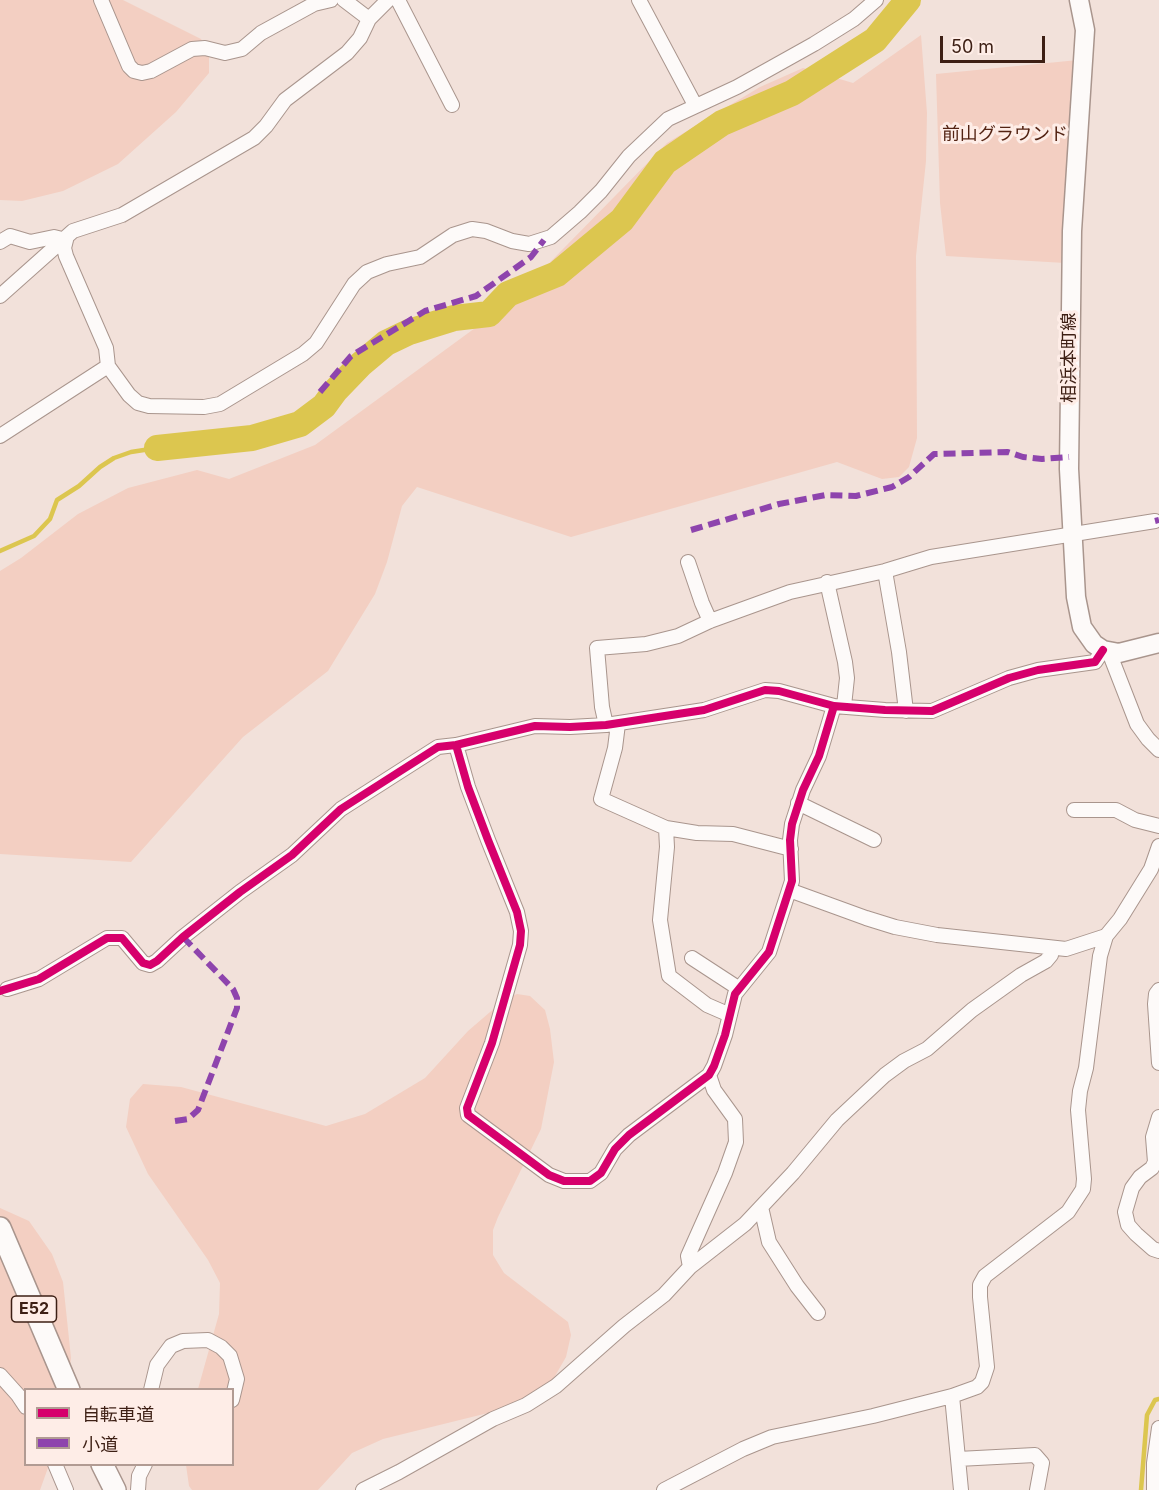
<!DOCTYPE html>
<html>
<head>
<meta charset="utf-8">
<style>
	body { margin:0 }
	#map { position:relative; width:1159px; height:1490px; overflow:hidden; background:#f2e1da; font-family:Inter,"Noto Sans JP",sans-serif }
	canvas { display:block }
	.legend { position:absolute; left:24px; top:1388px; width:210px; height:78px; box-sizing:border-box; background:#feede7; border:2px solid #b19b93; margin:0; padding:8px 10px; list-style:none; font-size:18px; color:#3d1f14 }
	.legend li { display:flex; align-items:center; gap:12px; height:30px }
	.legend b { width:30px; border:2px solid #b19b93 }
	.scale { position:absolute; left:940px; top:36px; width:105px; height:27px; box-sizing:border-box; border:3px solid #3d1f14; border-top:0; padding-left:8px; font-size:18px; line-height:21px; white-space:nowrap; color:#3d1f14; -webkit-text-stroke:4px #feede7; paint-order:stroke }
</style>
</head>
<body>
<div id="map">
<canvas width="1159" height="1490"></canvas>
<ul class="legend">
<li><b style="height:8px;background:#d6006c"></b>自転車道</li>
<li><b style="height:8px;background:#8e44ad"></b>小道</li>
</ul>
<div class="scale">50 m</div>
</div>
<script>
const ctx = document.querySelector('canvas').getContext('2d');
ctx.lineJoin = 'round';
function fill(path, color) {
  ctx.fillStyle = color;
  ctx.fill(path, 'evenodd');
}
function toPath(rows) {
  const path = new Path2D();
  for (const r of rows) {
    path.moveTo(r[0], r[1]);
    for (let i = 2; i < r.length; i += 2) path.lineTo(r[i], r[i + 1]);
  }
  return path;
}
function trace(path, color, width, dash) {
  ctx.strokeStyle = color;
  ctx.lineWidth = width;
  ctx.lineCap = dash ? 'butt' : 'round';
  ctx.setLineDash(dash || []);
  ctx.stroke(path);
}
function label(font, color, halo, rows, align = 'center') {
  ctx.font = font + ' Inter,"Noto Sans JP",sans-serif';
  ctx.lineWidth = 6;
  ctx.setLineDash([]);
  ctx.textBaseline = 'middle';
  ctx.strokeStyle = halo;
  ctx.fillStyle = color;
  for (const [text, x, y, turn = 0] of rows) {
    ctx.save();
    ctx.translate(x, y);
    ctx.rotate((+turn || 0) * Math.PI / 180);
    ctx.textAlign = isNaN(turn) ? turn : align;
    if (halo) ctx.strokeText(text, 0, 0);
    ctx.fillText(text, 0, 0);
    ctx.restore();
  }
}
fill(toPath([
	[0,0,123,0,201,39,209,53,209,73,176,112,118,164,63,191,22,201,0,200],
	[921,35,927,113,926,161,916,256,917,438,909,467,899,477,882,479,837,462,571,537,417,487,402,506,387,562,375,594,328,671,243,737,131,862,0,854,0,571,21,558,78,514,128,488,197,470,229,479,315,445,512,301,667,143,760,87,803,68,853,83],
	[1078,60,1065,263,946,256,940,203,936,74],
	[517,994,530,996,545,1010,550,1029,554,1062,541,1129,498,1217,493,1230,493,1255,504,1273,568,1322,571,1335,566,1357,551,1383,521,1400,492,1412,383,1439,352,1453,318,1490,192,1490,189,1486,186,1465,232,1464,232,1390,198,1389,219,1314,220,1283,208,1260,148,1174,126,1127,130,1099,143,1084,181,1087,326,1126,365,1114,425,1078,468,1031,504,1000],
	[0,1208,29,1221,52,1254,63,1282,71,1358,67,1389,26,1390,26,1464,49,1465,40,1490,0,1490]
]), '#f3cfc2');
trace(toPath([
	[0,551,34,536,50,519,57,500,79,486,100,467,114,458,131,452,157,448],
	[1141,1490,1147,1415,1155,1400,1159,1399]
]), '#dcc64f', 4.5);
trace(toPath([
	[157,448,252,438,300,424,324,406,335,391,361,364,386,343,409,332,454,318,489,314,508,294,557,274,622,220,665,162,722,123,792,93,875,40,908,0]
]), '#dcc64f', 26);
const minor = toPath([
	[101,0,129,66,134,71,142,73,151,71,192,49,205,48,225,53,242,49,261,33,314,4,331,0],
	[344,0,369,19],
	[398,0,452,105],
	[639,0,695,105],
	[66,240,64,248,66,256,106,348,108,366,129,395,138,403,149,406,204,407,220,404,303,354,316,343,354,284,367,272,387,264,420,257,453,235,472,229,486,231,512,241,529,244,551,237,580,212,601,191,629,156,668,119,737,87,814,44,854,19,876,0],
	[0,242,10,236,30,242,54,237,66,240],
	[0,296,73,231,122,215,254,138,266,126,285,100,347,53,360,38,369,19,388,0],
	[0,436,108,366],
	[688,562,702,603,710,621],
	[885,571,899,652,906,711],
	[827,582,845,662,847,678,844,706],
	[1109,652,1137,724,1148,739,1159,750],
	[618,724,615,748,601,799,666,828,667,847,660,920,669,976,707,1005,730,1015],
	[606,725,602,707,597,648,646,644,678,636,710,621,790,592,885,571,931,557,1155,521],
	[456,745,468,787,488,840,517,912,521,931,520,945,492,1043,467,1108,468,1115,549,1175,564,1181,590,1181,601,1173,615,1149,629,1135,709,1075,714,1066,725,1035,735,994,769,952,792,881,790,840,792,824,803,790,819,756,834,706],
	[798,803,874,840],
	[1074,810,1116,810,1135,820,1159,826],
	[666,828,697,833,733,834,791,849],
	[789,890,866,918,895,927,937,935,1066,949,1106,936],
	[692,958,738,988],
	[7,989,39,979,107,938,122,938,143,963,150,965,157,961,183,937,240,892,292,855,341,809,438,747,456,745,535,726,570,727,606,725,704,710,765,690,779,691,834,706,885,710,932,711,1009,678,1038,670,1095,662,1103,650],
	[1159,990,1156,994,1155,1004,1159,1063],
	[1159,1117,1153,1137,1155,1162,1152,1168,1140,1177,1132,1188,1125,1212,1128,1225,1136,1234,1153,1249,1159,1251],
	[761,1207,769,1242,797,1286,818,1313],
	[690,1267,688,1256,725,1173,736,1142,735,1119,714,1090,709,1075],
	[0,1375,18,1395,26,1407],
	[151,1390,157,1365,171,1346,183,1341,208,1340,221,1347,230,1356,237,1379,232,1400],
	[952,1396,961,1490],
	[958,1459,1035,1455,1042,1463,1037,1490],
	[55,1464,66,1490],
	[138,1490,139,1476,145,1464],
	[363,1490,399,1472,493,1419,526,1405,556,1386,624,1326,664,1295,690,1267,745,1224,793,1173,837,1120,885,1075,904,1061,927,1049,972,1010,1021,975,1046,961,1051,955,1052,949],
	[664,1490,743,1449,772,1437,873,1416,952,1396,977,1387,982,1382,987,1367,980,1297,980,1285,985,1276,1068,1212,1083,1189,1084,1179,1078,1110,1080,1091,1086,1068,1100,956,1106,936,1120,919,1151,869,1159,846],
	[1154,1490,1154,1463,1159,1428]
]);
const major = toPath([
	[1079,0,1085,30,1072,231,1069,469,1076,597,1082,627,1094,644,1103,650,1119,653,1159,643]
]);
const highway = toPath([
	[0,1228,69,1390],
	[102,1464,115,1490]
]);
trace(minor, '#a9958d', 16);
trace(major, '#a9958d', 21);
trace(highway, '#a9958d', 24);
trace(minor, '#fdfaf9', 14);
trace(major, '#fdfaf9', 18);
trace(highway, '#fdfaf9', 21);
trace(toPath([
	[320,392,351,356,425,311,476,296,531,257,544,240],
	[1155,521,1159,520],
	[691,530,779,504,826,495,856,496,892,487,909,477,934,454,1008,452,1023,457,1042,459,1069,457],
	[175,1121,188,1119,198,1110,237,1008,237,998,233,989,183,937]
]), '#8e44ad', 6, [12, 6]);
trace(toPath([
	[456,745,468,787,488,840,517,912,521,931,520,945,492,1043,467,1108,468,1115,549,1175,564,1181,590,1181,601,1173,615,1149,629,1135,709,1075,714,1066,725,1035,735,994,769,952,792,881,790,840,792,824,803,790,819,756,834,706],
	[0,991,39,979,107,938,122,938,143,963,150,965,157,961,183,937,240,892,292,855,341,809,438,747,456,745,535,726,570,727,606,725,704,710,765,690,779,691,834,706,885,710,932,711,1009,678,1038,670,1095,662,1103,650]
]), '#d6006c', 8);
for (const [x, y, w] of [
	[34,1309,45]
]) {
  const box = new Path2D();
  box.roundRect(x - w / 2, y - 13, w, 26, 4.5);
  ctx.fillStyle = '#feede7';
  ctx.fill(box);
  trace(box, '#3d1f14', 1.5);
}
label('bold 16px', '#3d1f14', null, [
	["E52",34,1309]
]);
label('18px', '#532313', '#feede7', [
	["前山グラウンド",1005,135]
]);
label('18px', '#3d1f14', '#feede7', [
	["相浜本町線",1070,358,-90]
]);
</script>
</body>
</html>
